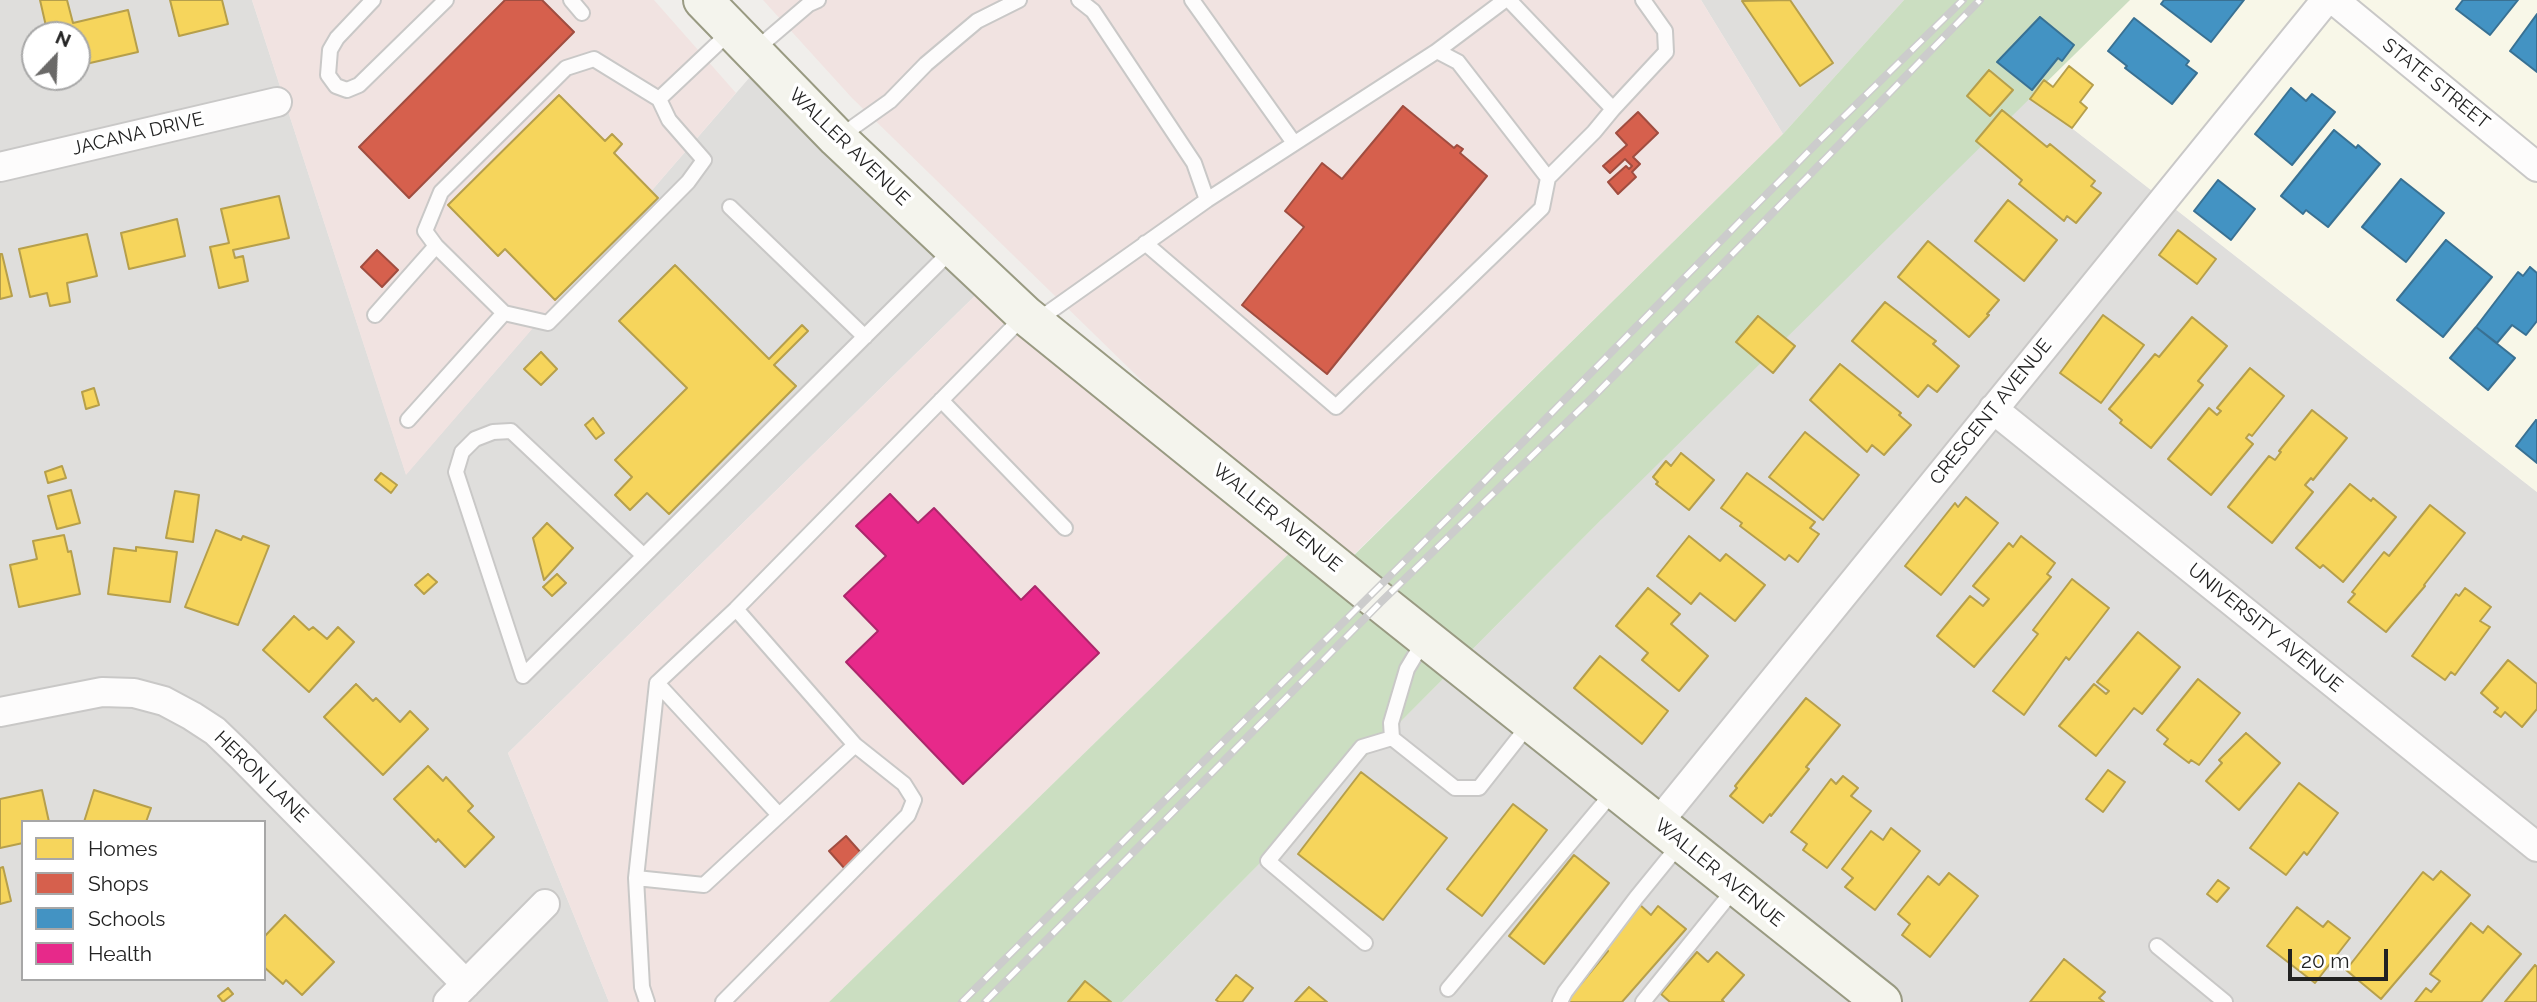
<!DOCTYPE html>
<html>
<head>
<meta charset="utf-8">
<style>
	body { margin:0 }
	#map { position:relative; width:2537px; height:1002px; overflow:hidden; background:#f0eeeb; font-family:Raleway,sans-serif }
	canvas { display:block }
	.legend { position:absolute; left:21px; top:820px; width:245px; height:161px; box-sizing:border-box; background:#fff; border:2px solid #a7a7a7; margin:0; padding:9px 12px; list-style:none; font-size:21px; color:#222 }
	.legend li { display:flex; align-items:center; gap:14px; height:35px }
	.legend b { width:35px; border:2px solid #a7a7a7 }
	.north { position:absolute; left:21px; top:21px; width:70px; height:70px; box-sizing:border-box; background:#fff; border:2px solid #a7a7a7; border-radius:50%; rotate:23deg; font-size:19px; font-weight:700; line-height:28px; text-align:center; color:#222 }
	.north::after { content:''; display:block; margin:auto; width:24px; height:32px; background:#6a6968; clip-path:polygon(50% 0,100% 100%,50% 72%,0 100%) }
	.scale { position:absolute; left:2288px; top:949px; width:100px; height:32px; box-sizing:border-box; border:4px solid #222; border-top:0; padding-left:9px; font-size:21px; line-height:24px; white-space:nowrap; color:#222; -webkit-text-stroke:5px #fff; paint-order:stroke }
</style>
</head>
<body>
<div id="map">
<canvas width="2537" height="1002"></canvas>
<ul class="legend">
<li><b style="height:19px;background:#f6d55c"></b>Homes</li>
<li><b style="height:19px;background:#d6604d"></b>Shops</li>
<li><b style="height:19px;background:#4393c3"></b>Schools</li>
<li><b style="height:19px;background:#e7298a"></b>Health</li>
</ul>
<div class="north">N</div>
<div class="scale">20 m</div>
</div>
<script>
const ctx = document.querySelector('canvas').getContext('2d');
ctx.lineJoin = 'round';
function fill(path, color) {
  ctx.fillStyle = color;
  ctx.fill(path, 'evenodd');
}
function toPath(rows) {
  const path = new Path2D();
  for (const r of rows) {
    path.moveTo(r[0], r[1]);
    for (let i = 2; i < r.length; i += 2) path.lineTo(r[i], r[i + 1]);
  }
  return path;
}
function trace(path, color, width, dash) {
  ctx.strokeStyle = color;
  ctx.lineWidth = width;
  ctx.lineCap = dash ? 'butt' : 'round';
  ctx.setLineDash(dash || []);
  ctx.stroke(path);
}
function label(font, color, halo, rows, align = 'center') {
  ctx.font = font + ' Raleway,sans-serif';
  ctx.lineWidth = 7;
  ctx.setLineDash([]);
  ctx.textBaseline = 'middle';
  ctx.strokeStyle = halo;
  ctx.fillStyle = color;
  for (const [text, x, y, turn = 0] of rows) {
    ctx.save();
    ctx.translate(x, y);
    ctx.rotate((+turn || 0) * Math.PI / 180);
    ctx.textAlign = isNaN(turn) ? turn : align;
    if (halo) ctx.strokeText(text, 0, 0);
    ctx.fillText(text, 0, 0);
    ctx.restore();
  }
}
fill(toPath([
	[0,0,252,0,406,474,763,62,989,282,508,753,609,1002,0,1002],
	[35,35,77,35,77,77,35,77],
	[23,822,264,822,264,979,23,979],
	[1701,0,1904,0,1783,134],
	[2004,75,2537,492,2537,1002,1122,1002,1601,520]
]), '#dfdedc');
fill(toPath([
	[252,0,654,0,736,93,406,475],
	[763,0,1701,0,1783,134,1339,569,1304,539,829,1002,609,1002,508,753,989,282,1296,531,852,98]
]), '#f1e3e1');
fill(toPath([
	[2087,0,2537,0,2537,492,2004,75]
]), '#f8f7e8');
fill(toPath([
	[1904,0,2130,0,1601,520,1122,1002,829,1002,1304,539,1340,569,1783,134]
]), '#cbdec1');
const homes = toPath([
	[40,0,67,0,73,23,128,10,138,52,77,66,77,35,48,35,40,0],
	[170,0,222,0,228,24,179,36,170,0],
	[1790,0,1833,63,1800,86,1742,1,1790,0],
	[2069,66,2093,85,2080,102,2087,108,2072,128,2030,99,2044,80,2053,87,2069,66],
	[1989,70,2013,90,1990,116,1967,96,1989,70],
	[559,95,605,141,612,134,622,144,614,153,658,198,555,300,505,249,498,256,448,205,559,95],
	[2002,110,2047,147,2050,144,2095,181,2091,186,2101,193,2076,223,2067,216,2064,221,2019,184,2022,180,1976,141,2002,110],
	[279,196,289,238,233,250,235,258,243,256,248,281,219,288,210,247,229,243,221,209,279,196],
	[2008,200,2057,240,2024,281,1975,241,2008,200],
	[177,219,185,256,129,269,121,233,177,219],
	[2178,230,2216,259,2197,284,2159,255,2178,230],
	[87,234,97,276,67,283,70,302,50,306,47,293,30,297,19,249,87,234],
	[1928,241,1999,300,1987,314,1989,315,1969,337,1898,277,1928,241],
	[0,254,2,254,12,296,0,299,0,254],
	[675,265,769,359,802,325,808,331,774,365,796,386,669,514,647,493,630,510,615,495,632,477,615,460,687,388,619,321,675,265],
	[1885,302,1936,341,1933,344,1959,366,1937,392,1928,385,1918,397,1852,341,1885,302],
	[2103,315,2144,345,2101,403,2060,373,2103,315],
	[1758,316,1795,346,1773,373,1736,342,1758,316],
	[2192,317,2227,346,2198,381,2203,385,2151,448,2120,423,2122,420,2109,409,2155,354,2159,357,2192,317],
	[541,352,557,369,541,385,524,369,541,352],
	[1840,364,1901,413,1899,415,1911,425,1884,455,1872,445,1867,452,1810,400,1840,364],
	[2250,368,2284,396,2252,436,2249,434,2246,438,2253,444,2211,495,2168,459,2209,408,2217,415,2221,411,2217,408,2250,368],
	[94,388,99,405,86,409,82,392,94,388],
	[2312,410,2347,438,2313,480,2311,478,2305,485,2313,492,2272,543,2228,507,2269,456,2275,460,2281,452,2279,451,2312,410],
	[593,418,604,433,596,439,585,425,593,418],
	[1805,432,1859,475,1823,520,1769,477,1805,432],
	[1681,453,1714,480,1689,510,1656,484,1658,482,1653,477,1666,461,1671,466,1681,453],
	[62,466,66,478,48,483,45,472,62,466],
	[381,473,397,485,391,493,375,480,381,473],
	[1747,473,1815,522,1810,528,1819,534,1798,562,1789,555,1785,560,1740,526,1742,523,1721,508,1747,473],
	[2350,484,2371,501,2373,498,2396,517,2343,582,2323,565,2320,568,2296,548,2350,484],
	[71,490,80,523,57,529,48,496,71,490],
	[175,491,199,495,193,542,166,538,175,491],
	[1966,497,1998,523,1941,595,1905,566,1955,503,1958,507,1966,497],
	[2430,505,2465,533,2424,585,2425,586,2386,632,2348,602,2355,594,2352,592,2384,552,2389,556,2430,505],
	[547,523,573,548,544,580,533,538,547,523],
	[216,530,241,540,243,536,269,546,238,625,185,607,216,530],
	[64,535,68,552,71,551,80,594,19,607,10,565,37,559,33,541,64,535],
	[1689,536,1720,561,1726,554,1765,585,1735,621,1700,593,1691,604,1657,576,1689,536],
	[2021,536,2055,563,2047,574,2051,577,1974,667,1937,636,1970,596,1983,606,1989,599,1973,586,2009,543,2013,547,2021,536],
	[136,547,177,552,170,602,108,594,114,548,136,551,136,547],
	[428,574,437,582,424,594,415,585,428,574],
	[557,574,566,583,552,596,543,587,557,574],
	[2072,579,2109,608,2069,660,2066,657,2024,715,1993,691,2038,634,2033,630,2072,579],
	[1648,588,1680,614,1671,624,1708,656,1679,691,1642,660,1648,653,1616,626,1648,588],
	[2465,588,2491,607,2480,621,2490,627,2455,675,2451,672,2445,680,2412,656,2456,594,2459,596,2465,588],
	[294,616,309,630,313,627,327,639,338,627,354,642,309,692,263,650,294,616],
	[2138,632,2180,667,2142,714,2134,708,2096,756,2059,726,2094,684,2106,694,2109,691,2097,682,2138,632],
	[1600,656,1668,711,1642,744,1574,688,1600,656],
	[2508,660,2537,684,2537,709,2522,727,2505,712,2501,717,2494,712,2498,708,2481,693,2508,660],
	[2198,679,2240,713,2199,765,2191,760,2189,763,2164,744,2168,739,2157,730,2198,679],
	[356,684,373,701,376,698,400,722,410,711,428,729,383,775,324,717,356,684],
	[1806,698,1840,725,1806,767,1809,769,1771,816,1770,814,1763,823,1730,796,1737,788,1735,786,1806,698],
	[2246,733,2280,763,2239,810,2206,781,2222,763,2219,760,2246,733],
	[428,766,443,781,446,777,473,806,468,811,494,837,465,867,438,839,436,842,394,799,428,766],
	[2108,770,2125,782,2103,812,2086,799,2108,770],
	[1361,772,1447,838,1383,920,1298,854,1361,772],
	[1843,776,1858,788,1851,796,1871,811,1827,868,1803,850,1807,844,1791,832,1831,779,1836,784,1843,776],
	[2299,783,2338,813,2307,855,2304,852,2286,875,2250,848,2299,783],
	[42,790,49,822,23,822,23,843,0,848,0,799,42,790],
	[94,790,151,808,146,822,84,822,94,790],
	[1513,804,1547,830,1482,916,1447,889,1513,804],
	[1891,828,1920,851,1875,910,1845,887,1853,878,1842,869,1871,831,1883,840,1891,828],
	[1574,855,1609,883,1544,964,1509,936,1574,855],
	[3,867,11,901,0,904,0,868,3,867],
	[2441,871,2470,895,2381,999,2346,970,2423,872,2433,880,2441,871],
	[1949,873,1978,896,1930,957,1902,935,1910,924,1898,914,1928,876,1939,885,1949,873],
	[2218,880,2229,888,2217,902,2207,894,2218,880],
	[1639,904,1651,915,1658,906,1686,929,1622,1002,1566,1002,1608,951,1603,947,1639,904],
	[2297,907,2323,927,2328,921,2350,938,2315,983,2267,946,2297,907],
	[285,915,334,962,302,995,286,980,283,984,264,967,264,937,285,915],
	[2471,923,2483,933,2488,926,2521,954,2481,1002,2415,1002,2426,988,2431,992,2440,981,2430,974,2471,923],
	[1697,952,1708,962,1717,952,1744,975,1722,1000,1724,1002,1670,1002,1661,994,1697,952],
	[2064,959,2105,992,2099,998,2104,1002,2030,1002,2064,959],
	[2535,965,2537,967,2537,1002,2505,1002,2535,965],
	[1236,975,1253,988,1242,1002,1219,1002,1216,1000,1236,975],
	[1085,981,1111,1002,1068,1002,1085,981],
	[1309,987,1327,1002,1295,1002,1309,987],
	[228,988,233,994,223,1002,218,996,228,988]
]);
fill(homes, '#f6d55c');
trace(homes, '#b69f4b', 2);
const shops = toPath([
	[505,0,542,0,574,32,409,198,359,147,505,0],
	[1403,106,1454,148,1457,145,1463,149,1460,153,1487,176,1327,374,1242,305,1304,227,1285,211,1322,163,1342,179,1403,106],
	[1638,112,1658,133,1633,157,1640,164,1632,172,1636,177,1618,194,1608,182,1626,166,1629,169,1632,166,1625,159,1610,173,1603,166,1627,145,1616,133,1638,112],
	[377,250,398,270,382,287,361,267,377,250],
	[846,836,862,854,845,869,829,851,846,836]
]);
fill(shops, '#d6604d');
trace(shops, '#a04d40', 2);
const schools = toPath([
	[2164,0,2244,0,2211,42,2161,4,2164,0],
	[2463,0,2518,0,2490,35,2456,9,2463,0],
	[2537,14,2537,72,2510,51,2537,14],
	[2040,17,2074,45,2062,61,2058,58,2032,90,1997,62,2040,17],
	[2134,18,2189,61,2186,65,2197,73,2172,104,2125,68,2127,66,2108,51,2134,18],
	[2291,88,2306,101,2312,94,2335,112,2292,165,2255,134,2291,88],
	[2334,130,2356,148,2358,145,2380,164,2328,227,2306,210,2303,214,2281,196,2334,130],
	[2401,179,2444,213,2406,262,2362,227,2401,179],
	[2218,180,2255,209,2231,240,2194,211,2218,180],
	[2446,240,2492,277,2443,337,2397,300,2446,240],
	[2530,267,2537,273,2537,321,2526,335,2512,325,2497,343,2476,327,2518,272,2523,276,2530,267],
	[2476,327,2515,358,2488,390,2450,358,2476,327],
	[2536,420,2537,421,2537,463,2516,446,2536,420]
]);
fill(schools, '#4393c3');
trace(schools, '#397193', 2);
const health = toPath([
	[890,494,918,523,934,508,1021,600,1035,586,1099,653,963,784,846,662,878,631,844,596,886,556,856,526,890,494]
]);
fill(health, '#e7298a');
trace(health, '#ac276b', 2);
const service = toPath([
	[373,0,337,38,330,50,328,75,336,86,347,90,359,85,446,0],
	[571,0,582,13],
	[1192,0,1294,143],
	[1509,0,1613,109,1594,132,1548,178],
	[754,51,809,4,818,0],
	[1437,51,1505,0],
	[659,99,594,59,566,68,441,192,425,231,436,246,504,313,548,323,688,182,704,160,669,120,659,99,731,31],
	[1613,109,1666,52,1665,31,1643,0],
	[838,138,890,101,926,64,977,21,1019,0],
	[730,207,865,337],
	[1145,243,1336,407,1542,208,1548,178,1458,62,1437,51,1207,200],
	[375,315,436,246],
	[1035,322,1207,200,1194,163,1093,11,1079,0],
	[941,400,1065,528],
	[408,420,504,313],
	[644,556,511,431,493,432,475,439,462,452,456,472,523,676,952,250],
	[736,609,855,745,704,885,636,878,657,683,736,609,1023,317],
	[1425,639,1407,669,1391,723,1392,738,1455,788,1479,788,1531,722],
	[657,683,779,815],
	[636,878,642,987,647,1002],
	[1365,943,1268,861,1362,747,1392,738],
	[2157,946,2225,1002],
	[1448,989,1614,791],
	[723,1002,908,815,914,800,904,784,855,745],
	[1560,1002,1565,992,1636,898,1680,844],
	[1643,1002,1736,887]
]);
const minor = toPath([
	[2334,0,2537,167],
	[0,167,277,102],
	[1993,409,2537,847],
	[0,712,102,692,134,693,164,701,192,716,215,731,242,757,466,984],
	[1657,824,2326,0],
	[448,1002,545,904]
]);
const secondary = toPath([
	[703,0,837,138,1025,315,1370,594,1882,1002]
]);
trace(service, '#c9c8c7', 18);
trace(minor, '#c9c8c7', 32);
trace(secondary, '#999a82', 42);
trace(service, '#fdfcfc', 14);
trace(minor, '#fdfcfc', 28);
trace(secondary, '#f4f4ed', 38);
const rail = toPath([
	[962,1002,1461,505,1820,140,1963,0],
	[985,1002,1381,602,1598,392,1980,0]
]);
trace(rail, '#ccc', 8);
trace(rail, '#fff', 5, [16]);
label('19px', '#222', '#fff', [
	["STATE STREET",2436,84,39],
	["JACANA DRIVE",138,134,-13],
	["WALLER AVENUE",849,147,44],
	["CRESCENT AVENUE",1991,412,-51],
	["WALLER AVENUE",1277,518,39],
	["UNIVERSITY AVENUE",2265,628,39],
	["HERON LANE",261,777,44],
	["WALLER AVENUE",1719,873,39]
]);
</script>
</body>
</html>
